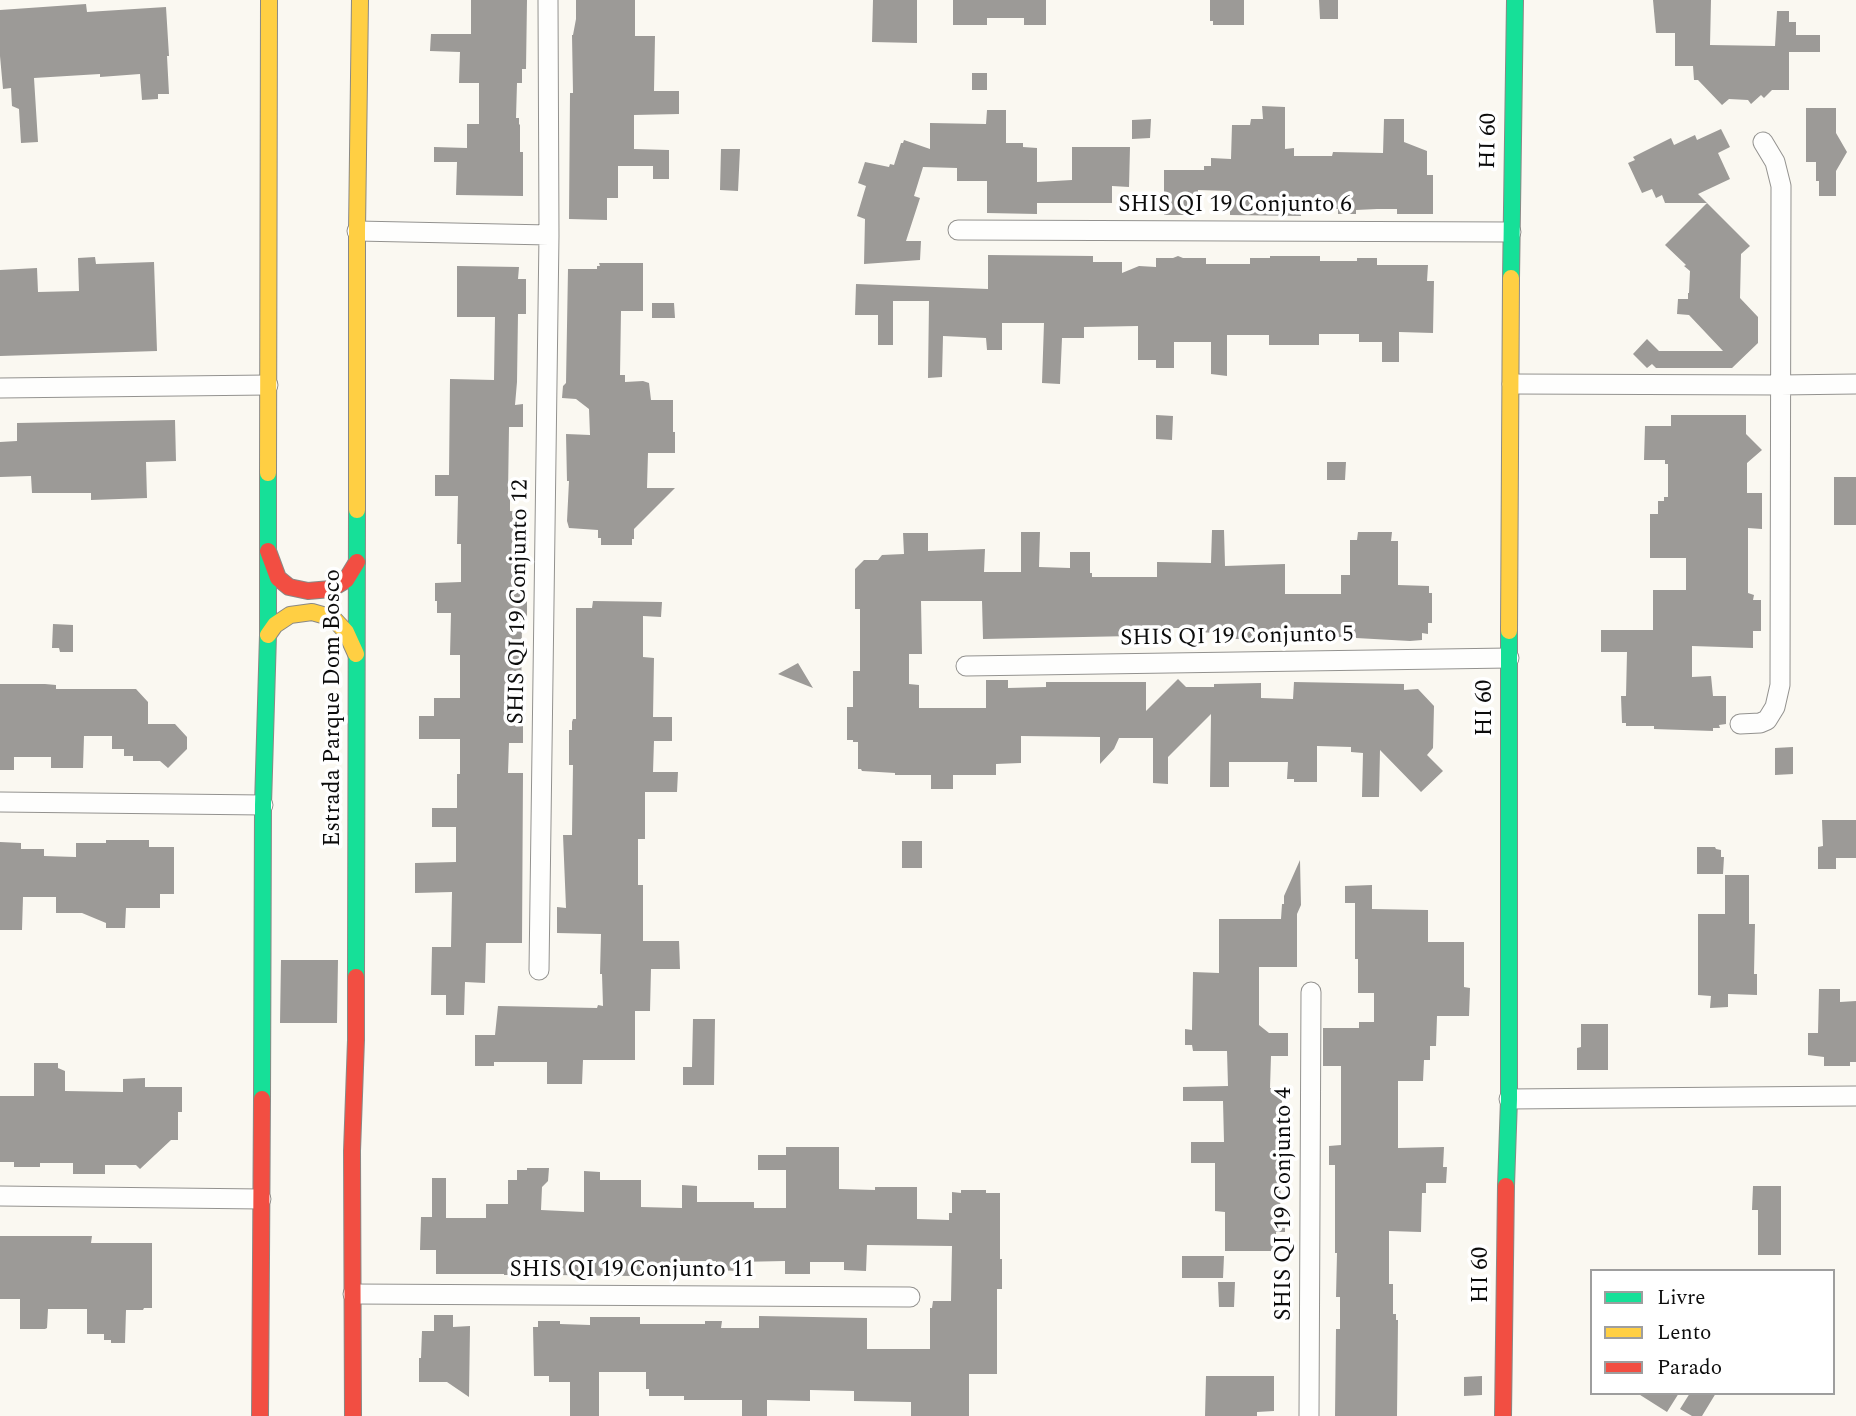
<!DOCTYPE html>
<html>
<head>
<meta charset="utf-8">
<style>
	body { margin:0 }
	#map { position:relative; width:1856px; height:1416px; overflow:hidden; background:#faf8f1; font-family:Spectral,serif }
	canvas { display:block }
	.legend { position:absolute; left:1590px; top:1269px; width:245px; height:126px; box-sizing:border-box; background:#fff; border:2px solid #9e9e9e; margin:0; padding:9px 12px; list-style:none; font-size:21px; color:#0c0c0c }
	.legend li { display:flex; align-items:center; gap:14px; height:35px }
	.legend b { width:35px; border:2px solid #9e9e9e }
</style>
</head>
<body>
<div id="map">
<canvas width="1856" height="1416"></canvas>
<ul class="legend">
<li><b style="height:9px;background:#16e098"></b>Livre</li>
<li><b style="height:9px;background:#ffcf43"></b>Lento</li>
<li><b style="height:9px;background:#f24e42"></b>Parado</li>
</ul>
</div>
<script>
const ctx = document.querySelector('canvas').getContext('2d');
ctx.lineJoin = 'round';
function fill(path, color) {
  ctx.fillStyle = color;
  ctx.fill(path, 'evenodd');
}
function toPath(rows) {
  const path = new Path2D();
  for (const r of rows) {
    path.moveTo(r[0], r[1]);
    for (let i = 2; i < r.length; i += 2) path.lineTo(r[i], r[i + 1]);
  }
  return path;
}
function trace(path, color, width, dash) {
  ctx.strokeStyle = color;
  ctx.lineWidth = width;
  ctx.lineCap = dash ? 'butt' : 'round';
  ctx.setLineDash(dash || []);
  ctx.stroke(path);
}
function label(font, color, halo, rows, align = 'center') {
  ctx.font = font + ' Spectral,serif';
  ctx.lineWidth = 7;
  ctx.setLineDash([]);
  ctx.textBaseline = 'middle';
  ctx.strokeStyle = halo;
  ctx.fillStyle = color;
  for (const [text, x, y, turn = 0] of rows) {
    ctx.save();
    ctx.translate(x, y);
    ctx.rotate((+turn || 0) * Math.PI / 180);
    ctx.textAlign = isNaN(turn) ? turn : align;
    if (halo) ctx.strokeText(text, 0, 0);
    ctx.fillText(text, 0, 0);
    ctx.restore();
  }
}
fill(toPath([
	[471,0,527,0,526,69,522,69,522,83,517,83,516,118,519,118,519,125,520,124,520,152,523,152,523,196,456,195,457,162,434,162,434,147,467,148,467,124,479,124,479,83,459,83,460,52,430,51,431,34,471,34],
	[576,0,635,0,635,36,655,36,654,91,679,91,679,114,634,115,634,149,669,150,669,179,653,179,653,166,618,166,618,198,607,198,607,220,569,219,570,93,573,93,572,35,573,35,576,19],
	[873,0,917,0,917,43,872,42],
	[953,0,1046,0,1046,25,1024,25,1024,18,987,18,987,25,953,25],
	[1210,0,1244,0,1244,25,1213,25,1213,21,1210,21],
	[1319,0,1338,0,1338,19,1320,19],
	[1653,0,1711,0,1710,45,1775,46,1777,11,1789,11,1789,22,1796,22,1796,35,1820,35,1820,52,1789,52,1789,90,1772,90,1764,98,1761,95,1751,104,1748,100,1729,99,1722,105,1698,80,1694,80,1693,66,1675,66,1675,33,1656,33],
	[86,4,87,12,166,7,169,56,167,56,169,94,158,94,158,99,142,100,140,74,100,77,100,74,34,78,38,142,21,143,19,109,12,106,11,88,3,89,0,56,0,10],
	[972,73,987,73,987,90,972,90],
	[1262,106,1285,107,1285,149,1294,148,1294,156,1332,156,1333,152,1383,153,1384,119,1404,119,1404,142,1427,151,1427,175,1433,175,1433,214,1397,214,1397,209,1377,209,1356,210,1356,214,1338,214,1338,209,1301,207,1301,216,1230,215,1230,191,1198,190,1198,195,1194,194,1194,200,1192,200,1192,215,1164,215,1164,170,1204,170,1204,166,1211,166,1211,158,1231,159,1232,125,1250,125,1251,119,1263,119],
	[1806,108,1836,108,1836,133,1847,152,1836,171,1836,196,1819,196,1819,181,1816,181,1816,162,1806,162],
	[987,110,1006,110,1006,143,1023,143,1023,147,1037,148,1037,182,1072,180,1072,147,1130,147,1129,187,1112,186,1112,203,1037,203,1037,214,987,213,987,181,957,181,957,168,923,167,914,196,920,198,906,241,921,241,920,260,864,264,865,219,857,216,866,186,858,183,865,162,889,167,890,164,894,165,901,143,903,143,904,140,930,149,930,123,986,124],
	[1151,119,1150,138,1132,139,1132,120],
	[1721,129,1730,147,1718,153,1730,179,1698,194,1750,246,1741,254,1740,298,1758,317,1758,343,1732,368,1656,368,1652,364,1647,368,1633,354,1647,339,1659,351,1723,351,1689,315,1677,314,1678,299,1688,299,1688,293,1689,293,1690,271,1684,266,1686,265,1665,245,1707,203,1665,203,1662,195,1656,198,1652,189,1642,193,1628,163,1635,160,1633,157,1671,138,1674,145,1695,135,1697,140],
	[721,149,740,149,738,191,720,190],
	[988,255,1093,256,1093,262,1122,262,1122,273,1139,266,1156,267,1156,258,1173,258,1178,256,1183,258,1206,258,1206,264,1250,264,1250,258,1270,258,1270,256,1320,256,1320,261,1357,261,1357,258,1377,258,1377,265,1428,265,1427,281,1434,281,1433,333,1399,332,1399,362,1382,362,1382,342,1359,342,1359,334,1319,334,1319,345,1269,345,1269,335,1227,335,1227,376,1211,374,1211,342,1174,342,1174,368,1156,368,1156,360,1138,360,1138,326,1084,327,1084,338,1062,338,1060,384,1042,383,1044,323,1002,323,1002,350,987,350,986,338,943,336,942,377,928,378,929,301,893,301,893,345,878,345,878,315,855,315,856,284,988,289],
	[95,257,96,264,154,262,157,351,0,356,0,270,37,268,38,292,79,291,78,258],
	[599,263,643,263,643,311,621,311,620,375,625,375,625,382,643,381,649,383,651,400,673,400,673,432,675,432,675,453,648,453,647,488,675,488,634,529,634,539,632,539,632,545,601,545,601,538,598,538,598,530,569,528,567,521,569,481,567,481,566,434,590,435,589,409,576,399,562,398,563,386,566,383,568,269,597,269,597,266,600,266],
	[457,266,519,267,518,279,526,279,526,314,518,314,517,382,515,405,523,404,523,427,509,427,508,494,510,494,510,511,524,512,522,599,527,601,527,617,522,618,521,720,523,720,523,743,509,743,508,773,523,773,522,943,486,943,485,983,465,982,464,1015,446,1015,446,995,431,995,432,947,451,947,452,892,415,893,415,863,456,862,456,827,432,827,432,808,457,808,457,774,460,774,460,739,419,739,419,716,434,716,434,698,460,698,460,655,450,655,451,613,437,613,437,601,435,601,435,583,461,582,461,544,457,544,458,496,435,496,435,475,449,475,450,379,494,380,495,317,457,317],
	[652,303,674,303,675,318,652,318],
	[1156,415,1173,416,1172,440,1156,439],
	[1671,415,1746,415,1746,434,1762,450,1747,463,1747,493,1762,493,1762,529,1748,528,1748,593,1754,595,1753,600,1761,600,1761,631,1753,631,1753,648,1692,646,1692,677,1711,676,1713,696,1726,696,1726,724,1719,725,1720,728,1713,728,1713,731,1654,729,1654,726,1626,726,1626,723,1622,723,1621,696,1626,696,1627,652,1601,652,1601,630,1653,630,1653,590,1686,590,1686,558,1650,558,1650,514,1658,514,1658,501,1664,501,1664,497,1668,497,1668,464,1665,464,1665,460,1644,460,1645,426,1671,426],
	[175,420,176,461,146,462,147,498,91,500,91,493,32,493,31,476,0,477,0,442,17,441,17,423],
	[1327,462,1346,462,1345,480,1327,480],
	[1834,477,1856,477,1856,525,1834,525],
	[1212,530,1224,530,1225,566,1285,564,1285,594,1341,594,1341,575,1350,575,1350,540,1357,540,1358,532,1392,532,1391,541,1398,541,1398,585,1429,586,1429,593,1432,593,1432,623,1428,623,1428,634,1422,633,1422,640,1410,641,1356,638,1356,637,1305,637,1305,639,1231,639,1231,633,1180,632,1180,628,1148,628,1148,633,1133,633,1133,636,983,639,982,601,921,601,922,654,909,654,909,684,919,685,919,708,986,708,986,680,1008,680,1008,688,1046,687,1046,682,1146,682,1146,711,1178,679,1186,687,1214,687,1214,684,1261,683,1261,698,1293,699,1294,682,1404,684,1404,690,1418,689,1434,706,1433,748,1427,755,1443,771,1421,792,1380,750,1379,797,1362,797,1363,753,1351,752,1351,747,1317,746,1317,782,1294,782,1294,779,1287,779,1288,762,1229,762,1229,787,1210,787,1211,714,1168,757,1168,784,1153,783,1153,738,1119,738,1114,749,1100,764,1100,737,1021,736,1021,763,996,764,996,775,953,775,953,789,931,789,931,775,895,775,895,773,862,771,861,769,858,769,858,742,853,742,853,740,847,740,847,707,853,707,853,671,860,671,860,609,855,609,855,569,864,560,878,560,882,555,904,554,903,533,928,533,928,551,985,549,984,572,1021,572,1021,532,1040,532,1039,567,1070,568,1070,552,1090,552,1090,573,1092,573,1092,577,1157,577,1157,562,1211,563],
	[593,601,662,602,661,617,643,616,643,657,654,658,653,717,672,717,672,741,654,741,653,772,678,772,677,792,645,792,645,839,638,839,638,885,643,885,643,941,679,941,680,969,651,969,650,1011,635,1011,635,1060,583,1060,582,1084,547,1084,547,1062,494,1062,494,1066,475,1066,475,1035,495,1035,498,1006,597,1008,598,1005,603,1006,602,974,600,974,601,934,557,933,557,907,566,908,563,835,572,835,573,765,569,765,569,730,572,730,572,722,573,719,576,719,576,608,592,608],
	[53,624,73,625,73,652,60,652,59,648,52,648],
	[798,663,813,688,778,674],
	[0,684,45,684,56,685,56,689,136,689,148,702,148,724,175,724,187,737,187,749,168,768,160,761,133,761,133,756,124,756,124,749,112,749,112,736,84,736,83,768,51,768,51,757,14,757,14,770,0,770],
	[1793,747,1793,774,1775,775,1775,748],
	[1822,820,1856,820,1856,858,1836,858,1836,869,1818,869,1818,847,1823,846],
	[106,840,149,840,149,847,174,847,174,894,160,894,160,908,126,908,125,928,106,928,106,923,82,913,56,913,56,897,23,897,22,930,0,930,0,842,21,843,21,849,44,849,44,856,76,857,76,843,106,843],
	[902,841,922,841,922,868,902,868],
	[1697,847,1715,847,1716,849,1721,850,1721,857,1724,857,1723,874,1697,874],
	[1300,860,1301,905,1297,914,1297,967,1259,967,1259,1025,1269,1033,1288,1033,1288,1056,1271,1056,1270,1088,1282,1088,1282,1143,1285,1143,1285,1156,1288,1156,1288,1179,1281,1180,1280,1211,1285,1210,1285,1232,1276,1232,1276,1251,1225,1251,1225,1212,1215,1211,1215,1163,1191,1163,1191,1142,1224,1142,1223,1101,1183,1101,1183,1087,1228,1086,1227,1051,1193,1051,1192,1045,1185,1045,1185,1029,1192,1030,1193,972,1219,973,1219,919,1281,919,1282,904,1284,904,1284,896],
	[1725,875,1749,875,1749,924,1755,924,1754,974,1757,974,1757,995,1728,994,1728,1007,1710,1008,1711,996,1698,995,1698,914,1725,914],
	[1372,885,1372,909,1428,910,1428,942,1464,942,1464,987,1470,988,1469,1016,1437,1016,1436,1046,1430,1046,1430,1060,1424,1060,1423,1081,1398,1081,1398,1148,1444,1147,1443,1167,1447,1167,1446,1183,1426,1183,1426,1193,1422,1193,1421,1232,1389,1231,1389,1284,1393,1284,1393,1314,1396,1314,1396,1320,1398,1320,1397,1416,1335,1416,1336,1329,1340,1329,1340,1297,1336,1297,1337,1253,1335,1253,1335,1165,1329,1165,1329,1146,1341,1145,1341,1066,1323,1066,1323,1028,1359,1028,1359,1022,1374,1022,1374,993,1358,993,1358,959,1355,959,1355,903,1345,903,1345,886],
	[281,960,338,960,337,1023,280,1023],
	[1819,989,1840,989,1840,1002,1856,1001,1856,1062,1850,1062,1850,1066,1824,1066,1824,1057,1808,1055,1808,1033,1818,1033],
	[693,1019,715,1019,714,1085,683,1085,683,1067,692,1067],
	[1581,1024,1608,1024,1608,1070,1577,1070,1577,1048,1581,1047],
	[34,1063,58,1063,58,1068,65,1071,65,1091,123,1092,123,1079,145,1078,145,1087,182,1087,182,1112,178,1112,178,1140,171,1140,140,1169,136,1165,105,1165,105,1174,73,1174,73,1163,40,1163,40,1167,14,1167,14,1162,0,1162,0,1096,34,1096],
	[786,1147,839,1147,839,1189,875,1190,875,1187,917,1187,917,1219,949,1220,949,1213,952,1213,952,1192,961,1193,961,1190,986,1190,986,1193,1000,1193,1000,1259,1002,1259,1002,1289,997,1289,997,1374,969,1374,969,1416,911,1416,911,1402,854,1401,854,1391,810,1390,810,1401,767,1400,767,1416,742,1416,742,1400,684,1400,684,1396,649,1396,649,1389,646,1389,646,1372,599,1372,599,1416,570,1416,570,1382,549,1382,549,1376,534,1376,533,1327,538,1327,538,1321,560,1321,560,1324,590,1325,590,1317,640,1317,640,1324,705,1324,705,1321,722,1321,721,1328,759,1328,759,1316,867,1318,867,1349,930,1349,930,1308,932,1308,933,1301,951,1301,952,1246,867,1245,866,1271,844,1270,844,1262,810,1262,810,1274,785,1274,785,1261,737,1262,737,1271,716,1270,716,1261,679,1261,679,1273,637,1273,637,1275,632,1276,554,1275,554,1266,524,1266,524,1275,504,1275,504,1274,436,1274,436,1250,420,1250,421,1217,432,1217,432,1178,446,1178,446,1218,486,1218,486,1204,508,1204,508,1180,517,1180,517,1170,527,1170,527,1168,549,1168,548,1181,542,1187,541,1210,584,1212,584,1171,600,1172,600,1180,641,1180,641,1207,682,1208,682,1185,697,1186,697,1202,754,1202,754,1208,786,1208,786,1170,758,1170,758,1155,786,1155],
	[1753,1186,1781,1186,1781,1255,1758,1255,1758,1210,1752,1210],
	[0,1236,92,1236,91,1243,152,1243,152,1308,144,1308,143,1310,126,1310,125,1343,111,1343,111,1340,104,1340,104,1334,87,1334,87,1309,48,1309,47,1328,45,1329,20,1329,20,1299,0,1299],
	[1182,1256,1224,1256,1223,1278,1182,1278],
	[1218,1282,1235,1282,1234,1307,1219,1307],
	[434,1315,453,1315,453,1327,470,1326,469,1397,447,1382,419,1382,419,1358,421,1358,422,1331,434,1331],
	[1206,1376,1274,1376,1274,1411,1257,1412,1257,1416,1205,1416],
	[1482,1376,1482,1395,1464,1396,1464,1377],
	[1637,1393,1679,1393,1667,1412],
	[1690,1393,1716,1393,1702,1416,1692,1416,1680,1409]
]), '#9c9a97');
const street = toPath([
	[958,230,1511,232],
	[357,231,549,235],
	[1512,384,1780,385,1856,384],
	[0,388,268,385],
	[966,666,1509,658],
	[1740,724,1760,723,1767,720,1775,707,1780,685,1781,186,1775,162,1763,142],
	[0,802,263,805],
	[539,970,549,235,548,0],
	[1509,1099,1856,1096],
	[0,1196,261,1199],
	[353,1294,910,1297],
	[1309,1416,1311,992]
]);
const fast = toPath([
	[1511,278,1515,0],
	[356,977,357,510],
	[262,1099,263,805,268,635,268,473],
	[1506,1186,1509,1099,1509,631]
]);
const slow = toPath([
	[268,473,269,0],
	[357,510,357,231,360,0],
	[1509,631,1511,278],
	[268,635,275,625,290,615,312,612,333,618,346,632,356,654]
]);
const jam = toPath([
	[268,551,278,578,289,587,308,591,331,589,346,580,357,562],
	[260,1416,262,1099],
	[353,1416,352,1151,356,1040,356,977],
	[1503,1416,1506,1186]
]);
trace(street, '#93928f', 21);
trace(fast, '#8a8986', 18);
trace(slow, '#8a8986', 18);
trace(jam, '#8a8986', 18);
trace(street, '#fefefd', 19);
trace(fast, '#16e098', 16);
trace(slow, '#ffcf43', 16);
trace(jam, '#f24e42', 16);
label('23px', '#0c0c0c', '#fff', [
	["HI 60",1490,141,-89],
	["SHIS QI 19 Conjunto 6",1235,206],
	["SHIS QI 19 Conjunto 12",520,602,-89],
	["SHIS QI 19 Conjunto 5",1237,638,-1],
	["Estrada Parque Dom Bosco",334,708,-90],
	["HI 60",1486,708,-90],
	["SHIS QI 19 Conjunto 4",1285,1204,-90],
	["SHIS QI 19 Conjunto 11",632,1271],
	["HI 60",1482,1275,-90]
]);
</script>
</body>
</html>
